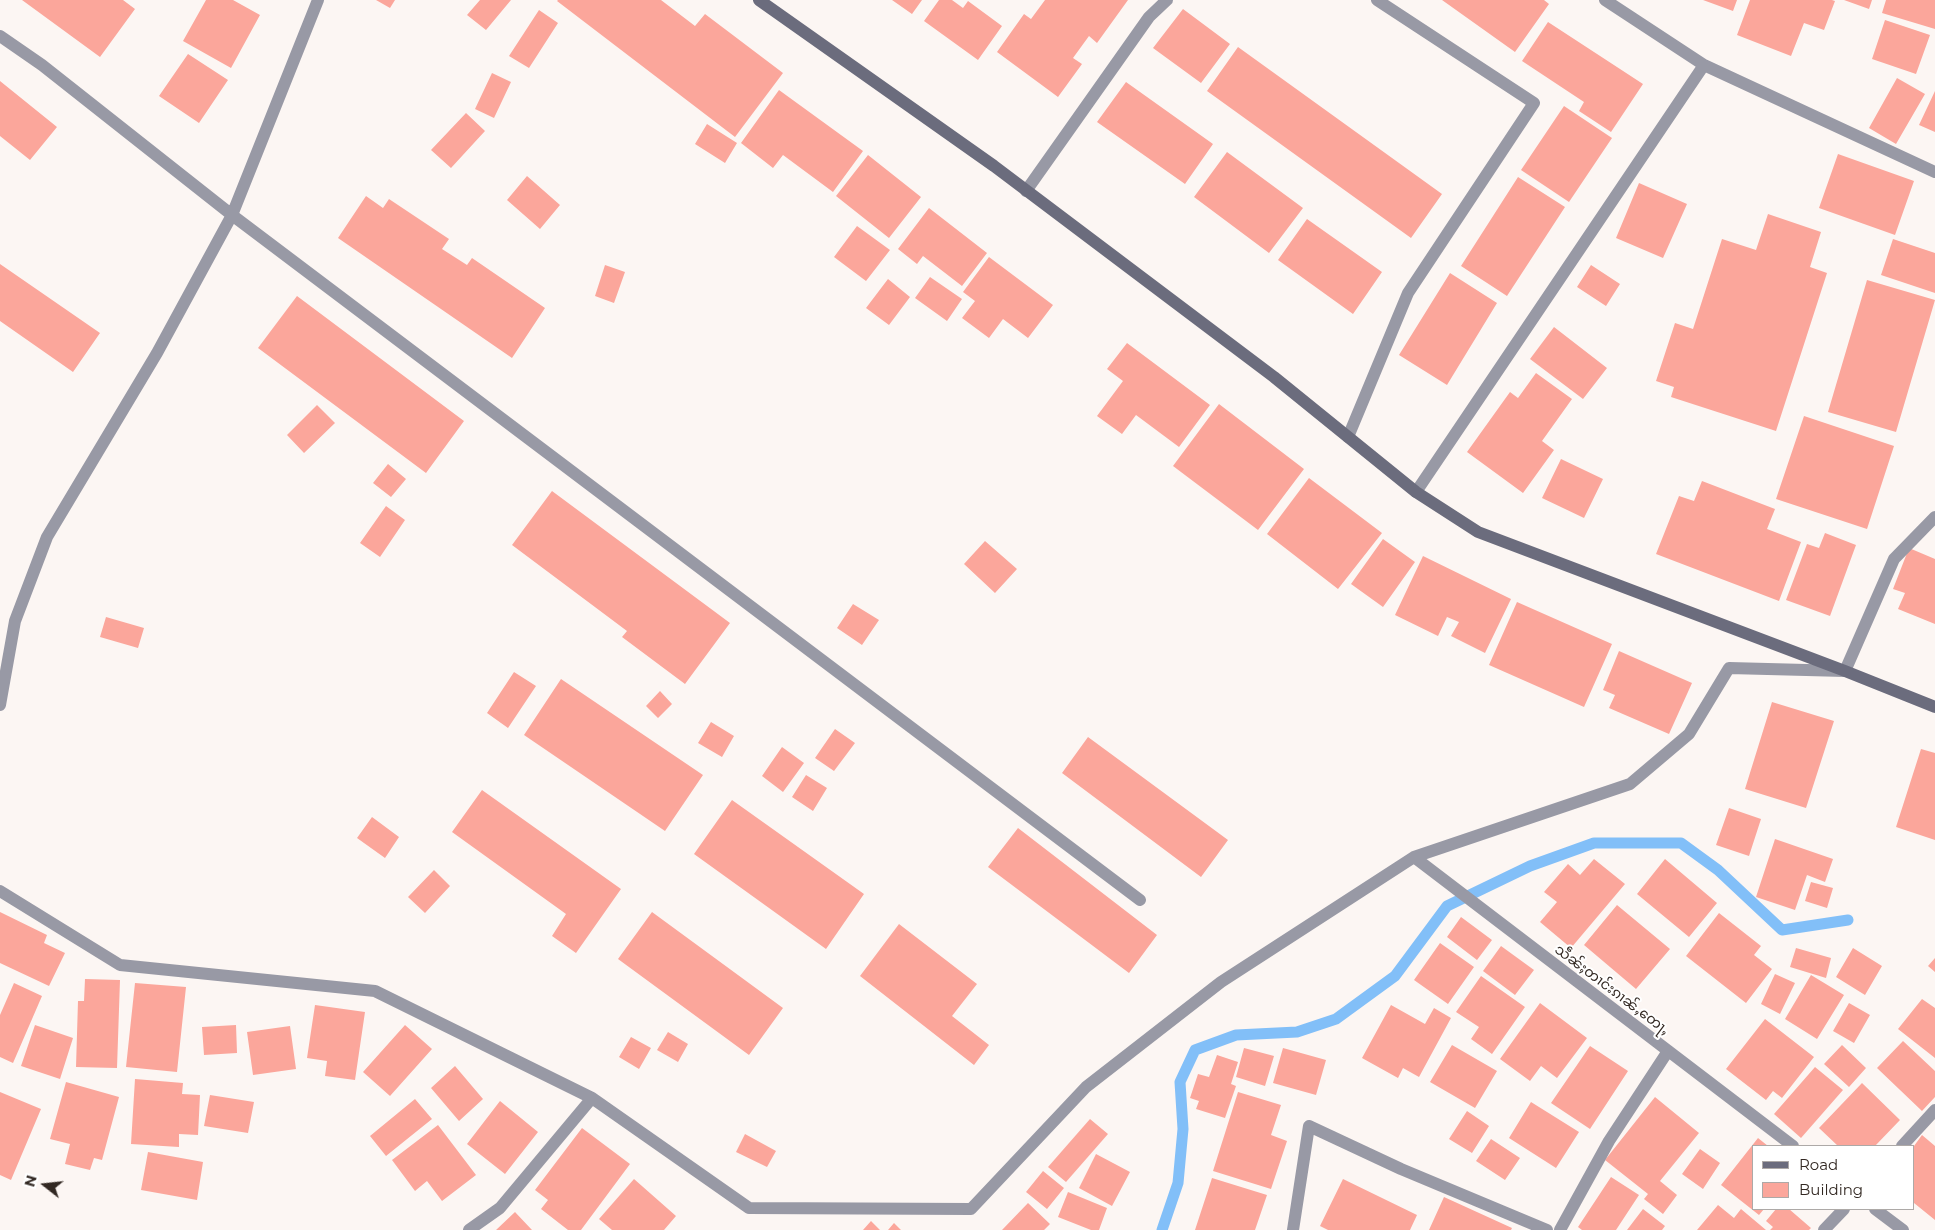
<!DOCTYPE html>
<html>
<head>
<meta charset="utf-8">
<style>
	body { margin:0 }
	#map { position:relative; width:1935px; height:1230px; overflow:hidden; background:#fcf6f3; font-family:Montserrat,sans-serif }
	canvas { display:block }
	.legend { position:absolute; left:1752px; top:1145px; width:162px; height:65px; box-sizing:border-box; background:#fff; border:1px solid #ada9a7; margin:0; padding:6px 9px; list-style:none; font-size:15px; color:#322822 }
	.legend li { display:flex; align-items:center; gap:10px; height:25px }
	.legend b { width:25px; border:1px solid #ada9a7 }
	.north { position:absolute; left:20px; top:1160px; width:50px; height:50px; -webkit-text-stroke:4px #fff; paint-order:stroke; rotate:286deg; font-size:14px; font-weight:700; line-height:20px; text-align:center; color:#322822 }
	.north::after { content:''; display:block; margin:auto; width:18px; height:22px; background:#322822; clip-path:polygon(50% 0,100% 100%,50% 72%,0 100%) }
</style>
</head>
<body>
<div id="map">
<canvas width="1935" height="1230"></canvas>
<ul class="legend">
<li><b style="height:6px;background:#6b6c7d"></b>Road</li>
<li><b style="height:14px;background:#fba69b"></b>Building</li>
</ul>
<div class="north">N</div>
</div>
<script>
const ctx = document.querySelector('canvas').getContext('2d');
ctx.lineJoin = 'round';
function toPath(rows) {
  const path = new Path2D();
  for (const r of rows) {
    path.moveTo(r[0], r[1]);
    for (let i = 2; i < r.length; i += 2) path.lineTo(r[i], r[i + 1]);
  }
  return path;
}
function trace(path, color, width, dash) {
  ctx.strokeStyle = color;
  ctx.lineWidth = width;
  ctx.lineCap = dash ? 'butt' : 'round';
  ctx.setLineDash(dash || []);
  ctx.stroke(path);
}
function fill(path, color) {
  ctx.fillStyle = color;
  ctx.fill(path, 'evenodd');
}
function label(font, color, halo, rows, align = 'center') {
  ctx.font = font + ' Montserrat,"Noto Sans Myanmar",sans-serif';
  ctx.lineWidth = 4;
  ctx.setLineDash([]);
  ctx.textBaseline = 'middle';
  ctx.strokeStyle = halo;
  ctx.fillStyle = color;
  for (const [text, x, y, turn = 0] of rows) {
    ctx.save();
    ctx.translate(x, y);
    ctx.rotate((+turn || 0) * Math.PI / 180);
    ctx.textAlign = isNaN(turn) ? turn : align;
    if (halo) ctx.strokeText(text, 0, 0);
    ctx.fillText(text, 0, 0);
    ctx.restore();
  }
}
trace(toPath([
	[1162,1230,1178,1183,1183,1129,1180,1082,1195,1050,1236,1035,1297,1032,1336,1019,1395,976,1447,906,1530,866,1594,843,1681,843,1718,870,1782,930,1848,920]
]), '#82bff8', 11);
fill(toPath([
	[22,0,123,0,135,9,100,57],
	[206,0,233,0,260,15,231,68,183,41],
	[376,0,395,0,390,8],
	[480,0,511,0,486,30,467,15],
	[558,0,661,0,695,26,705,14,783,73,735,137,557,1],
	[892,0,922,0,912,14],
	[939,0,952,0,963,8,968,1,1002,26,978,60,924,21],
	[1045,0,1128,0,1097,43,1089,36,1073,58,1082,64,1058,97,997,52,1024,14,1031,19],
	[1442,0,1544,0,1549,4,1515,52],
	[1703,0,1737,0,1733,11],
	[1750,0,1832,0,1835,1,1824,30,1804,23,1791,56,1737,35],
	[1844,0,1872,0,1869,9],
	[1886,0,1935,0,1935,29,1882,13],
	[1183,9,1230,44,1201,83,1153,48],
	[539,10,558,23,529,68,509,56],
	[1885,20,1930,35,1916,74,1872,59],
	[1548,22,1643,84,1611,132,1579,111,1584,102,1522,61],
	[1238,47,1442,194,1411,238,1207,91],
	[188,54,228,80,199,123,159,96],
	[492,73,511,82,494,118,475,109],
	[1897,78,1925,94,1896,144,1869,128],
	[0,81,57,127,30,160,0,136],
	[1126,82,1213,144,1185,184,1097,122],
	[779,90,863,151,833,192,783,155,773,168,741,143],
	[1935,91,1935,132,1919,125],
	[1564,106,1612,138,1569,202,1521,170],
	[466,113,485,131,451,168,431,150],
	[707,124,737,143,725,163,695,144],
	[1227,152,1303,208,1269,253,1194,197],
	[1838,154,1914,181,1895,235,1819,208],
	[868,155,921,197,889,238,836,196],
	[527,176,560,205,540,229,507,200],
	[1518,177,1565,207,1507,296,1461,266],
	[1639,183,1687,204,1663,258,1616,238],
	[366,196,383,208,389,199,449,239,442,249,467,265,472,258,545,308,512,358,338,238],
	[929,208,987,253,962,286,923,256,917,264,898,249],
	[1768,214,1821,232,1810,267,1827,273,1776,431,1671,397,1674,387,1656,381,1675,323,1693,329,1722,239,1756,250],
	[1307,219,1382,272,1353,314,1278,260],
	[857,226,890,250,866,281,834,257],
	[1893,239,1935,253,1935,293,1881,275],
	[989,257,1053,305,1028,338,1003,319,989,338,962,318,975,301,963,292],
	[0,264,100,333,73,372,0,321],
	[605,265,625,272,614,303,595,296],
	[1591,265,1620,284,1606,306,1577,287],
	[1450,273,1497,303,1447,385,1399,355],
	[930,277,962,299,947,321,915,298],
	[888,279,910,297,889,325,866,308],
	[1867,280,1935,300,1896,432,1828,412],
	[297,296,464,421,426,473,258,348],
	[1554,327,1607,368,1583,399,1530,359],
	[1127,343,1210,405,1179,447,1136,415,1122,434,1097,416,1123,381,1107,369],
	[1536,373,1572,399,1542,441,1554,450,1523,493,1467,452,1510,392,1518,398],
	[1219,404,1304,469,1258,530,1173,466],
	[317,405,335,423,304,453,287,435],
	[1804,416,1894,446,1867,529,1776,499],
	[1561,459,1603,479,1584,518,1542,498],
	[388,464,406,479,391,497,373,483],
	[1309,478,1382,533,1338,589,1267,534],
	[1702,481,1775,509,1767,529,1801,542,1779,601,1656,554,1679,496,1694,501],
	[552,491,730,623,685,684,622,637,627,631,512,545],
	[386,506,405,520,380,557,360,543],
	[1825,533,1856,545,1830,616,1786,600,1807,544,1819,548],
	[1383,539,1415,562,1383,607,1351,584],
	[985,541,1017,569,995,593,964,564],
	[1909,548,1935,559,1935,624,1898,609,1905,593,1893,589],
	[1423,556,1511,599,1485,653,1451,636,1459,622,1447,617,1438,636,1395,615],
	[1517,602,1612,644,1584,707,1489,665],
	[853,604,879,620,862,645,837,628],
	[106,617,144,628,138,648,100,637],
	[1619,651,1692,683,1669,734,1609,708,1615,695,1603,690],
	[514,672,536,686,508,728,487,713],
	[561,679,703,775,665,831,524,735],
	[660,691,672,704,658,718,646,706],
	[1772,702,1834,721,1806,808,1745,789],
	[711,722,734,736,722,757,698,743],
	[835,729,855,743,834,771,815,758],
	[1088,737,1228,840,1201,877,1062,773],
	[782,747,804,763,783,792,762,776],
	[1921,749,1935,753,1935,840,1896,827],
	[806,775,827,788,813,811,792,797],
	[482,790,621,889,576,953,552,936,566,914,452,832],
	[732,800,864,894,826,949,694,854],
	[1729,808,1761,819,1749,856,1716,845],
	[372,817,399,837,385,858,357,838],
	[1018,828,1157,935,1129,973,988,867],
	[1775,839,1833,859,1825,882,1807,875,1795,910,1756,897],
	[1594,859,1625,884,1571,948,1540,922,1557,902,1544,892,1568,864,1580,875],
	[1665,859,1717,903,1689,937,1637,894],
	[434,870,450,886,425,913,408,897],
	[1811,882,1833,888,1827,908,1805,901],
	[1617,905,1670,949,1636,989,1584,945],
	[0,912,47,935,44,943,65,953,49,986,0,963],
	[652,912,783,1008,749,1055,618,959],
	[1719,913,1761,946,1754,955,1772,969,1746,1003,1686,956],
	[1461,917,1492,940,1477,960,1447,937],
	[899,924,977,984,952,1016,989,1045,974,1065,860,976],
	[1440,943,1474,967,1448,1004,1414,980],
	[1501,946,1534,970,1515,995,1483,971],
	[1796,948,1831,958,1826,978,1790,967],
	[1853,948,1882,966,1865,995,1836,977],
	[1935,958,1935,972,1928,966],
	[1775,974,1795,983,1780,1014,1761,1004],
	[1811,975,1844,995,1817,1039,1785,1019],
	[1481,976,1525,1007,1492,1054,1471,1039,1479,1027,1456,1012],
	[85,979,120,980,117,1068,76,1067,78,1001,84,1001],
	[14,983,42,996,13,1063,0,1057,0,1015],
	[135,983,186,987,177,1072,126,1067],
	[1922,999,1935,1008,1935,1058,1898,1029],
	[1540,1003,1587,1038,1557,1078,1541,1066,1530,1081,1500,1059],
	[1849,1003,1870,1015,1854,1043,1833,1031],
	[315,1005,365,1012,355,1080,325,1076,327,1061,307,1058],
	[1391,1005,1425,1024,1434,1008,1451,1018,1419,1077,1403,1068,1398,1078,1362,1058],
	[1765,1019,1814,1057,1782,1098,1773,1091,1766,1100,1726,1069],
	[35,1025,73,1038,60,1079,21,1066],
	[236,1025,237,1053,204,1055,202,1027],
	[405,1025,432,1049,390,1096,363,1072],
	[290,1026,296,1069,253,1075,247,1032],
	[668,1032,688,1044,678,1062,657,1050],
	[631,1037,651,1048,639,1069,619,1057],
	[1903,1041,1935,1071,1935,1097,1922,1111,1877,1068],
	[1452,1045,1497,1071,1475,1108,1430,1082],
	[1842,1045,1866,1068,1849,1087,1824,1064],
	[1590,1046,1628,1071,1590,1129,1551,1103],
	[1244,1048,1274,1056,1265,1086,1236,1077],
	[1283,1048,1326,1060,1316,1095,1273,1083],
	[1217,1055,1238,1062,1231,1084,1236,1086,1225,1118,1196,1109,1199,1101,1190,1098,1198,1074,1209,1077],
	[455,1066,483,1099,459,1121,431,1088],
	[1815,1067,1843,1090,1801,1138,1774,1114],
	[135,1079,183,1083,182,1094,200,1095,198,1135,179,1134,179,1147,131,1144],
	[66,1082,119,1097,102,1160,94,1158,90,1170,65,1164,70,1144,50,1139],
	[1862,1083,1900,1120,1875,1146,1838,1146,1819,1128],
	[0,1092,41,1109,11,1180,0,1175],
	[1238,1092,1281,1105,1271,1135,1287,1141,1271,1189,1213,1171],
	[210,1095,254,1102,248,1133,204,1126],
	[1655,1097,1699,1133,1660,1181,1677,1195,1663,1214,1644,1199,1648,1194,1605,1160],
	[415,1099,432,1119,386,1156,370,1136],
	[500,1101,538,1132,505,1174,467,1144],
	[1531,1102,1579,1132,1556,1168,1509,1138],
	[1467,1111,1489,1126,1472,1153,1449,1139],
	[1090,1119,1108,1134,1066,1182,1048,1167],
	[438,1125,476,1175,442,1201,427,1181,415,1191,392,1160],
	[582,1128,630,1164,581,1230,568,1230,541,1209,548,1200,535,1190],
	[745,1134,776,1151,767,1167,736,1152],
	[1922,1135,1935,1146,1935,1220,1914,1203,1914,1146],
	[1758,1138,1768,1146,1754,1146,1754,1209,1764,1209,1759,1215,1721,1185],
	[1491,1139,1520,1158,1505,1180,1476,1161],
	[1700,1149,1720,1163,1703,1189,1682,1174],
	[148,1152,203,1162,197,1200,141,1190],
	[1096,1154,1130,1172,1112,1206,1079,1188],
	[1043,1171,1064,1188,1047,1209,1026,1192],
	[1611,1177,1639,1195,1616,1230,1582,1230,1578,1227],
	[1212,1178,1267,1195,1255,1230,1195,1230],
	[634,1179,676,1216,664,1230,612,1230,599,1219],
	[1343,1179,1417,1215,1410,1230,1328,1230,1320,1226],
	[1068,1192,1107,1208,1099,1230,1091,1230,1058,1217],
	[1444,1197,1512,1228,1511,1230,1429,1230],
	[1028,1203,1050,1224,1044,1230,1002,1230],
	[1718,1205,1734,1218,1741,1209,1766,1230,1697,1230],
	[1643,1209,1665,1226,1662,1230,1627,1230],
	[1776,1209,1789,1209,1811,1228,1809,1230,1770,1230,1773,1227,1766,1221],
	[515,1212,532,1230,496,1230],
	[871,1221,880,1230,863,1230],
	[894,1223,901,1230,888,1230]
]), '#fba69b');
trace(toPath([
	[1605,0,1704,65,1935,172],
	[0,36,42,65,232,215,1140,900],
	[1026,191,1149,17,1167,0],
	[1348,437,1408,293,1534,103,1377,0],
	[1416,492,1704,65],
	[0,705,15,621,47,537,157,353,232,215,318,0],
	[1414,857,1793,1146],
	[0,891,120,965,375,991,592,1098,749,1208,971,1209,1086,1087,1221,982,1414,857,1630,784,1689,734,1729,668,1845,671,1894,559,1935,517],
	[1902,1146,1935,1110],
	[1875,1209,1903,1230],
	[469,1230,500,1208,592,1098],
	[1293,1230,1309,1126,1401,1169,1547,1230],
	[1560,1230,1609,1141,1668,1051],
	[1824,1230,1844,1209]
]), '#9899a5', 12);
trace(toPath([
	[759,0,994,166,1274,377,1416,492,1478,532,1845,671,1935,707]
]), '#6b6c7d', 12);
label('14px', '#322822', '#fff', [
	["သဵၼ်ႈတၢင်းၵၢၼ်ႇတေႃႇ",1612,990,37]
]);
</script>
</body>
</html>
